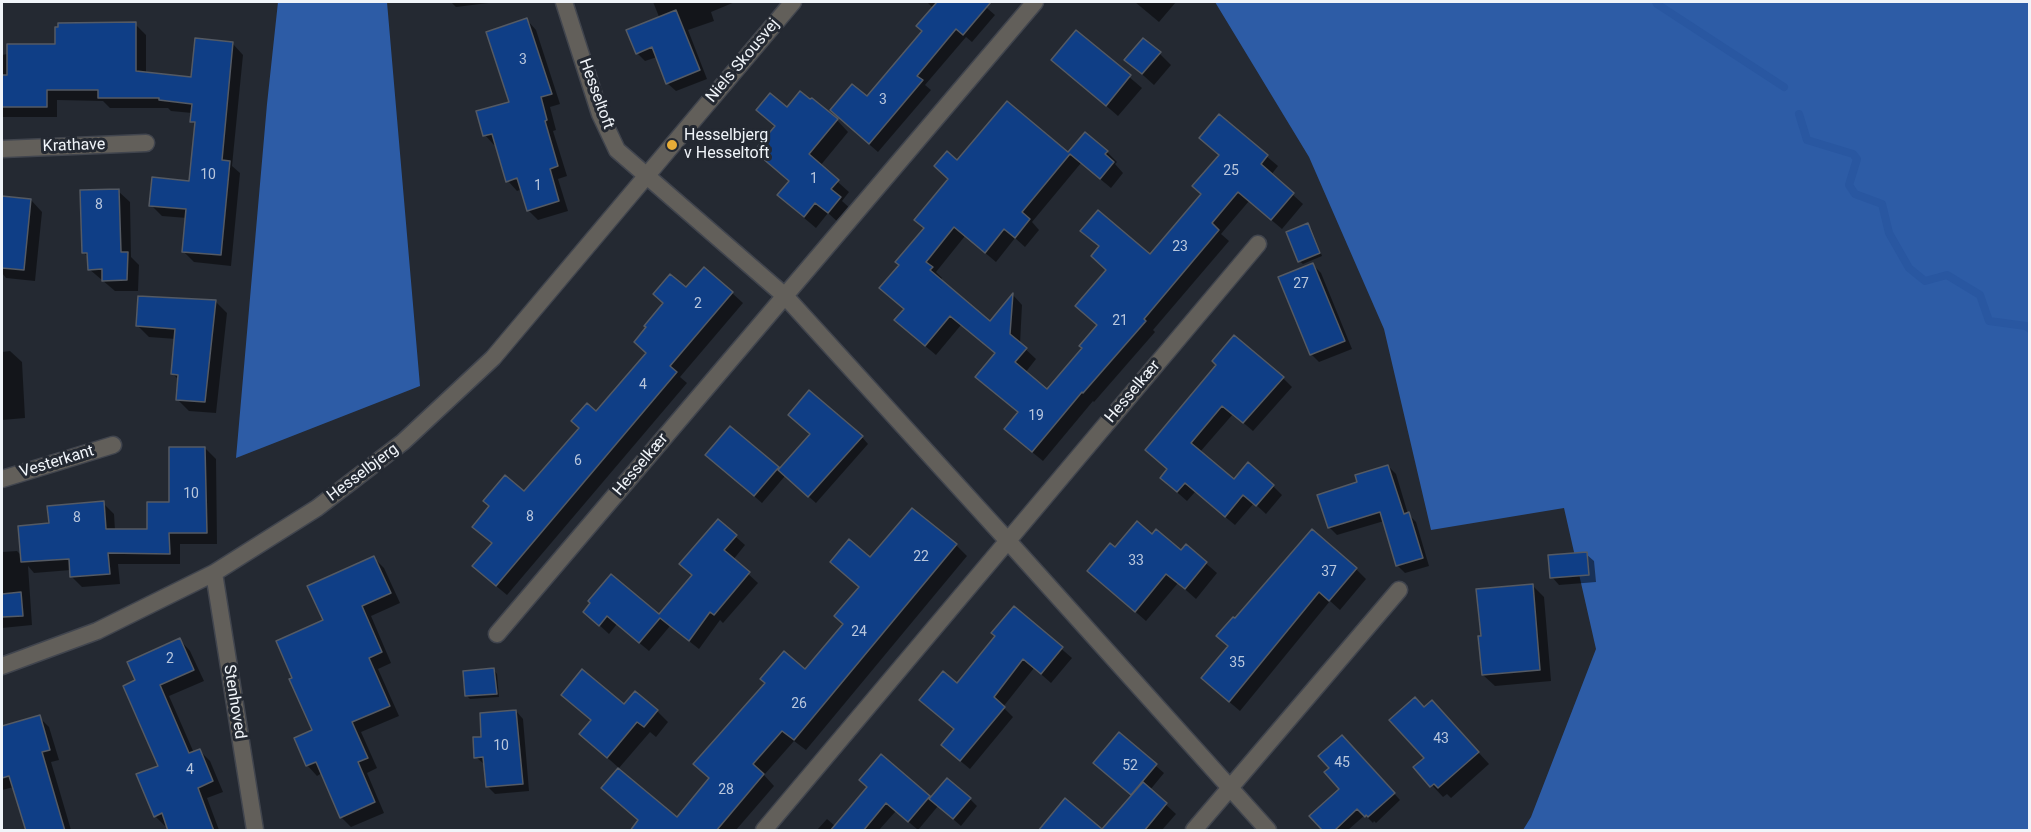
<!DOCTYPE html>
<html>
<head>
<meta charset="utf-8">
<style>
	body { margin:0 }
	#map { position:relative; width:2031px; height:832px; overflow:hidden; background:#242932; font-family:Roboto,sans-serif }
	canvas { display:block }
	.frame { position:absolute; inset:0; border:3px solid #f0f4f9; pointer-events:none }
</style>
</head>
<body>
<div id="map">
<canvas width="2031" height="832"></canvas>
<div class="frame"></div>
</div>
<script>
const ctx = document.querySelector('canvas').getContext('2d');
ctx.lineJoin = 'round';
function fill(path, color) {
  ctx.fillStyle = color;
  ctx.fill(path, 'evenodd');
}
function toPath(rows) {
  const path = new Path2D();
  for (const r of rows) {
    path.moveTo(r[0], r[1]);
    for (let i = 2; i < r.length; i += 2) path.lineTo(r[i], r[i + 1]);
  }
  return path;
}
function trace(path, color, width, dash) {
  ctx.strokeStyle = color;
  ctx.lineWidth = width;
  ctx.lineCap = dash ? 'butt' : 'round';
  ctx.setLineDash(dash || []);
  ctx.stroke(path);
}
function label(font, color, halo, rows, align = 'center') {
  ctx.font = font + ' Roboto,sans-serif';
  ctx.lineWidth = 6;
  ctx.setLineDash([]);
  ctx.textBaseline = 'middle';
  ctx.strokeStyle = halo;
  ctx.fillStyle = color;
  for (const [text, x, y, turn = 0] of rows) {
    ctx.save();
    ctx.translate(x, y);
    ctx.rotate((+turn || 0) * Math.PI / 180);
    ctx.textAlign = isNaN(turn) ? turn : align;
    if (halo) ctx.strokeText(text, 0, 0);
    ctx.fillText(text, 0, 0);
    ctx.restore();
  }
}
fill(toPath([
	[278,2,387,2,420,386,236,458,267,104],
	[1215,2,2029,2,2029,830,1523,830,1531,817,1596,649,1564,508,1431,530,1384,329,1309,157]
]), '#2d5ca6');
fill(toPath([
	[451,2,497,2,456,7],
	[653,2,735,2,711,12,714,21,688,30,707,79,676,91,667,83,657,57,645,61,637,53,660,19],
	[929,2,980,2,995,15,972,42,966,37,925,85,931,90,878,152,840,119,867,98,923,32,933,8,928,3],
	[1135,2,1176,2,1159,22],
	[527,20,536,30,560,104,550,107,556,130,553,131,567,176,558,179,568,211,538,220,528,210,522,189,517,191,508,181,497,144,494,145,485,135,510,103],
	[135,24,146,35,146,73,192,79,233,44,243,55,232,166,240,173,231,266,194,262,183,251,187,218,162,216,151,205,191,182,196,125,191,121,192,113,171,111,168,108,110,108,103,101,57,100,57,117,2,117,2,55,57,45],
	[1077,32,1142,88,1118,116,1053,60],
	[1160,54,1171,65,1154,85,1126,60],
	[787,109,837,120,848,132,820,166,849,192,842,201,852,210,840,224,828,213,816,228,791,207,779,195,791,182,756,151,776,127],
	[1219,116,1278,166,1271,175,1303,204,1282,229,1249,201,1221,234,1229,241,1153,330,1155,332,1094,402,1093,401,1043,461,1016,439,1019,413,987,387,996,354,961,325,936,355,906,330,900,266,925,229,958,162,1068,155,1086,134,1107,152,1117,162,1115,164,1123,173,1111,188,1081,163,1032,222,1039,230,1025,247,1015,238,996,262,965,236,936,272,942,278,940,281,990,323,1013,295,1022,305,1020,344,1036,359,1025,373,1047,391,1084,348,1098,325,1108,270,1100,247,1093,241,1150,256,1202,194,1220,155],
	[118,191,130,202,131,257,139,265,138,291,115,291,89,269,89,258,84,253],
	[2,198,31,200,42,212,35,281,6,278,2,273],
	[1308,225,1311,228,1322,256,1303,264,1299,261],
	[1313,265,1321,273,1352,349,1319,362,1311,354],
	[686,289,732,293,743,303,680,377,687,383,507,595,484,576,493,544,474,527,525,494,647,353],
	[216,302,227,313,216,413,189,411,177,399,179,380,173,374,176,339,149,337,137,325],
	[10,351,22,362,25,418,2,420,2,352],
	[1218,365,1283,378,1292,387,1253,431,1233,414,1200,452,1234,481,1273,486,1282,495,1266,514,1254,503,1235,525,1195,492,1187,501,1171,487,1168,470],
	[731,428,780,470,862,437,868,444,816,503,785,476,762,503,715,462],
	[205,448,216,459,217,544,180,544,180,564,118,564,120,584,82,587,71,576,71,570,34,573,28,566,32,625,2,628,2,552,17,551,22,556,50,524,103,503,114,514,115,530,148,531,171,504],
	[1388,466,1396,474,1408,514,1416,522,1429,566,1405,573,1397,565,1384,521,1337,535,1329,527,1359,483],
	[718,521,745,545,733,560,758,583,723,623,720,620,699,649,670,626,649,651,617,624,609,634,585,612,659,616,693,575],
	[1152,536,1181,552,1186,546,1217,573,1196,599,1178,583,1146,621,1089,571],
	[956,545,967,556,806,750,794,741,764,775,774,786,736,830,632,830,639,821,603,788,677,819,845,625,871,559],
	[1586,554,1594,561,1596,582,1559,585,1552,577],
	[373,557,384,568,400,603,371,616,391,663,378,669,399,716,361,732,377,768,367,773,384,813,351,827,341,817,322,773,317,776,307,765,314,731,325,621],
	[1356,569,1366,579,1340,610,1330,601,1240,711,1213,688,1229,647,1235,620],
	[1532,585,1544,597,1551,681,1495,686,1483,675],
	[1014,608,1072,658,1051,683,1034,668,1003,707,1013,717,970,769,952,754,955,730,921,700,957,685,997,636],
	[180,640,190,651,204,681,169,696,194,753,200,751,210,761,223,792,207,798,219,830,170,830,168,825,165,826,155,816,160,767,137,681],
	[494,670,497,674,499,697,470,699,467,696],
	[563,695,657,711,668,722,656,737,650,732,619,768,593,745,592,721],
	[1425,709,1443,714,1489,764,1451,798,1447,794,1443,797,1415,767,1426,758],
	[516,711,523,719,529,791,495,794,487,786,485,765,476,757,483,738],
	[39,717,49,727,59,760,51,762,71,830,28,830,14,787,2,790,2,728],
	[1119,734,1164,773,1150,790,1176,814,1162,830,1102,830,1133,796,1102,770],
	[1349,744,1400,800,1376,823,1374,821,1373,823,1365,815,1348,830,1325,830,1341,789],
	[882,756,931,799,970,799,977,806,961,826,938,806,918,830,896,811,879,830,817,830,827,819,835,826,869,787]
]), '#0007');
trace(toPath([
	[1656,2,1657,4,1784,87],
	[1799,114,1807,140,1853,154,1857,159,1849,185,1855,194,1882,204,1889,233,1909,268,1925,281,1947,275,1980,295,1989,321,2026,326,2030,329]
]), '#2957a1', 8);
const building = toPath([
	[937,2,991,2,963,35,956,29,917,76,923,80,869,144,830,110,852,84,867,96,922,31,916,26,937,2],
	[676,10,700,70,666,84,652,47,636,54,626,30,676,10],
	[527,18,552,94,541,97,547,120,545,121,558,166,550,169,559,201,527,211,517,178,506,182,492,134,483,136,476,111,509,102,486,32,527,18],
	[136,22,136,71,191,77,195,38,233,42,222,160,230,161,221,255,182,252,186,209,149,206,152,177,189,181,195,122,190,122,192,104,159,100,159,98,98,98,98,90,47,90,47,107,2,107,2,75,7,75,7,44,55,44,55,27,58,27,58,23,136,22],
	[1076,30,1131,75,1106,106,1051,60,1076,30],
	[1143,38,1161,52,1142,74,1124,60,1143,38],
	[800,91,810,99,812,98,838,119,809,154,839,180,831,189,841,197,828,213,815,203,804,217,777,195,789,181,754,151,775,126,756,110,770,93,787,107,800,91],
	[1007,101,1068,152,1085,132,1108,151,1105,154,1114,162,1100,179,1070,154,1022,212,1030,219,1015,238,1004,229,985,253,954,227,926,262,933,267,930,270,990,321,1013,293,1010,334,1027,348,1015,362,1047,389,1082,348,1079,346,1097,325,1075,306,1106,270,1091,256,1099,246,1080,231,1098,210,1150,254,1201,194,1192,186,1219,155,1199,138,1219,114,1268,155,1261,164,1294,193,1271,220,1238,192,1212,223,1219,230,1144,319,1146,321,1083,393,1082,392,1032,452,1004,429,1018,412,975,377,995,353,950,316,925,346,894,320,904,309,879,288,899,265,895,262,924,228,914,220,948,179,934,166,947,151,957,160,1007,101],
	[119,189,121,252,128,252,127,280,102,281,102,269,88,270,87,253,82,253,80,190,119,189],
	[2,196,31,199,24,270,2,268,2,196],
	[1308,223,1320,253,1298,262,1286,232,1308,223],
	[1313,263,1345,341,1310,355,1278,277,1313,263],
	[704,267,733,292,670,366,677,372,496,586,472,566,492,543,472,527,489,506,483,501,505,475,524,491,579,428,571,421,587,403,596,411,646,353,634,342,646,327,644,326,663,303,653,294,670,274,686,287,704,267],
	[138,296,216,300,205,402,176,400,178,375,171,374,175,329,136,326,138,296],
	[1234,335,1284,377,1243,423,1222,406,1191,443,1234,479,1248,462,1274,485,1256,506,1243,495,1225,517,1185,483,1177,492,1160,478,1167,469,1145,450,1216,365,1212,361,1234,335],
	[809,390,863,436,808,497,778,470,810,434,788,415,809,390],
	[730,426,779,467,754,496,705,455,730,426],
	[169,447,205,447,207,533,169,533,170,554,108,553,110,574,70,577,69,559,21,562,18,526,49,523,47,506,104,501,106,529,147,529,147,502,169,502,169,447],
	[1388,465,1404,514,1409,512,1423,558,1396,566,1380,512,1328,528,1317,495,1357,482,1355,475,1388,465],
	[912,508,957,544,794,740,782,731,753,764,764,774,716,831,630,831,638,820,601,788,618,768,677,817,709,778,693,764,765,683,760,679,784,651,805,669,843,624,834,616,859,587,830,562,849,539,870,557,912,508],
	[718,519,737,535,724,550,750,572,714,615,710,612,689,641,660,618,639,643,607,616,599,626,583,612,590,603,588,601,611,574,659,614,692,575,679,564,718,519],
	[1137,521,1152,534,1156,529,1181,550,1186,544,1207,562,1185,589,1166,574,1135,612,1087,571,1110,543,1115,547,1137,521],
	[1312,529,1357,568,1329,601,1319,592,1229,702,1201,678,1228,646,1216,636,1233,617,1235,618,1312,529],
	[1587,552,1589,575,1550,578,1548,555,1587,552],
	[374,556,391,593,362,606,382,652,369,658,390,706,352,722,368,758,358,762,375,802,340,818,316,762,306,766,294,738,312,730,289,679,292,678,276,641,323,620,307,586,374,556],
	[1533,584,1540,670,1482,675,1478,636,1481,636,1476,589,1533,584],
	[21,592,23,616,2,617,2,594,21,592],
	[1014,606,1063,647,1041,674,1023,659,994,697,1005,707,960,761,941,745,954,729,919,700,943,671,957,683,995,636,991,633,1014,606],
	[180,638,194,670,160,685,189,753,200,749,213,781,198,788,214,831,168,831,162,813,154,817,136,774,158,766,123,686,135,680,127,662,180,638],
	[494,668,497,694,465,696,463,671,494,668],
	[582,669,624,704,635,691,658,710,644,727,637,722,607,758,579,734,591,720,561,695,582,669],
	[1415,697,1424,707,1432,700,1479,752,1438,788,1434,784,1430,787,1413,767,1424,758,1389,720,1415,697],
	[516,710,523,784,486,787,483,757,474,758,473,737,481,737,480,713,516,710],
	[40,715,50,750,42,752,65,831,26,831,9,776,2,778,2,726,40,715],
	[1119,732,1157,764,1131,795,1093,763,1119,732],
	[1342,735,1395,793,1368,817,1366,815,1365,817,1357,809,1334,831,1323,831,1309,816,1339,789,1324,772,1329,768,1318,756,1342,735],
	[881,754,930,796,908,822,886,803,863,831,830,831,867,787,859,780,881,754],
	[947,778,971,798,953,819,929,799,947,778],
	[1143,782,1167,803,1144,831,1038,831,1065,798,1102,829,1143,782]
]);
fill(building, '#0f3e86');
trace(building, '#545a64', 1.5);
const minor = toPath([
	[564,2,600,114,617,150,785,296,1008,541,1268,830],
	[2,149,146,143],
	[2,479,113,445],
	[214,573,255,830],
	[497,634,1035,2],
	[2,666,97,631,214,573,317,508,403,442,493,358,793,2],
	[764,830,1258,244],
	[1194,830,1399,590]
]);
trace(minor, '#41454e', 19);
trace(minor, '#625f5a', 16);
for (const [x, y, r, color] of [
	[672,145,6,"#e7ac37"]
]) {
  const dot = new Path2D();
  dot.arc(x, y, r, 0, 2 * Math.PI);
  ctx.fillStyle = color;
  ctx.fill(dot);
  trace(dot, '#242932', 2);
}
label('14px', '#b8c6dc', null, [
	["3",523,60],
	["3",883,100],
	["25",1231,171],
	["10",208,175],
	["1",814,179],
	["1",538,186],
	["8",99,205],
	["23",1180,247],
	["27",1301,284],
	["2",698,304],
	["21",1120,321],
	["4",643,385],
	["19",1036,416],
	["6",578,461],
	["10",191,494],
	["8",530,517],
	["8",77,518],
	["22",921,557],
	["33",1136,561],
	["37",1329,572],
	["24",859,632],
	["2",170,659],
	["35",1237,663],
	["26",799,704],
	["43",1441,739],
	["10",501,746],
	["45",1342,763],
	["52",1130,766],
	["4",190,770],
	["28",726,790]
]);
label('16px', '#f0f4f9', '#242932', [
	["Niels Skousvej",743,61,-50],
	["Hesseltoft",596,94,70],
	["Krathave",74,146,-2],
	["Hesselkær",1133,392,-50],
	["Vesterkant",57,462,-17],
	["Hesselkær",641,465,-50],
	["Hesselbjerg",363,473,-37],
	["Stenhoved",234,702,81]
]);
label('16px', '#f0f4f9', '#242932', [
	["Hesselbjerg",684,136],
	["v Hesseltoft",684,154]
], 'left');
</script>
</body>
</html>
